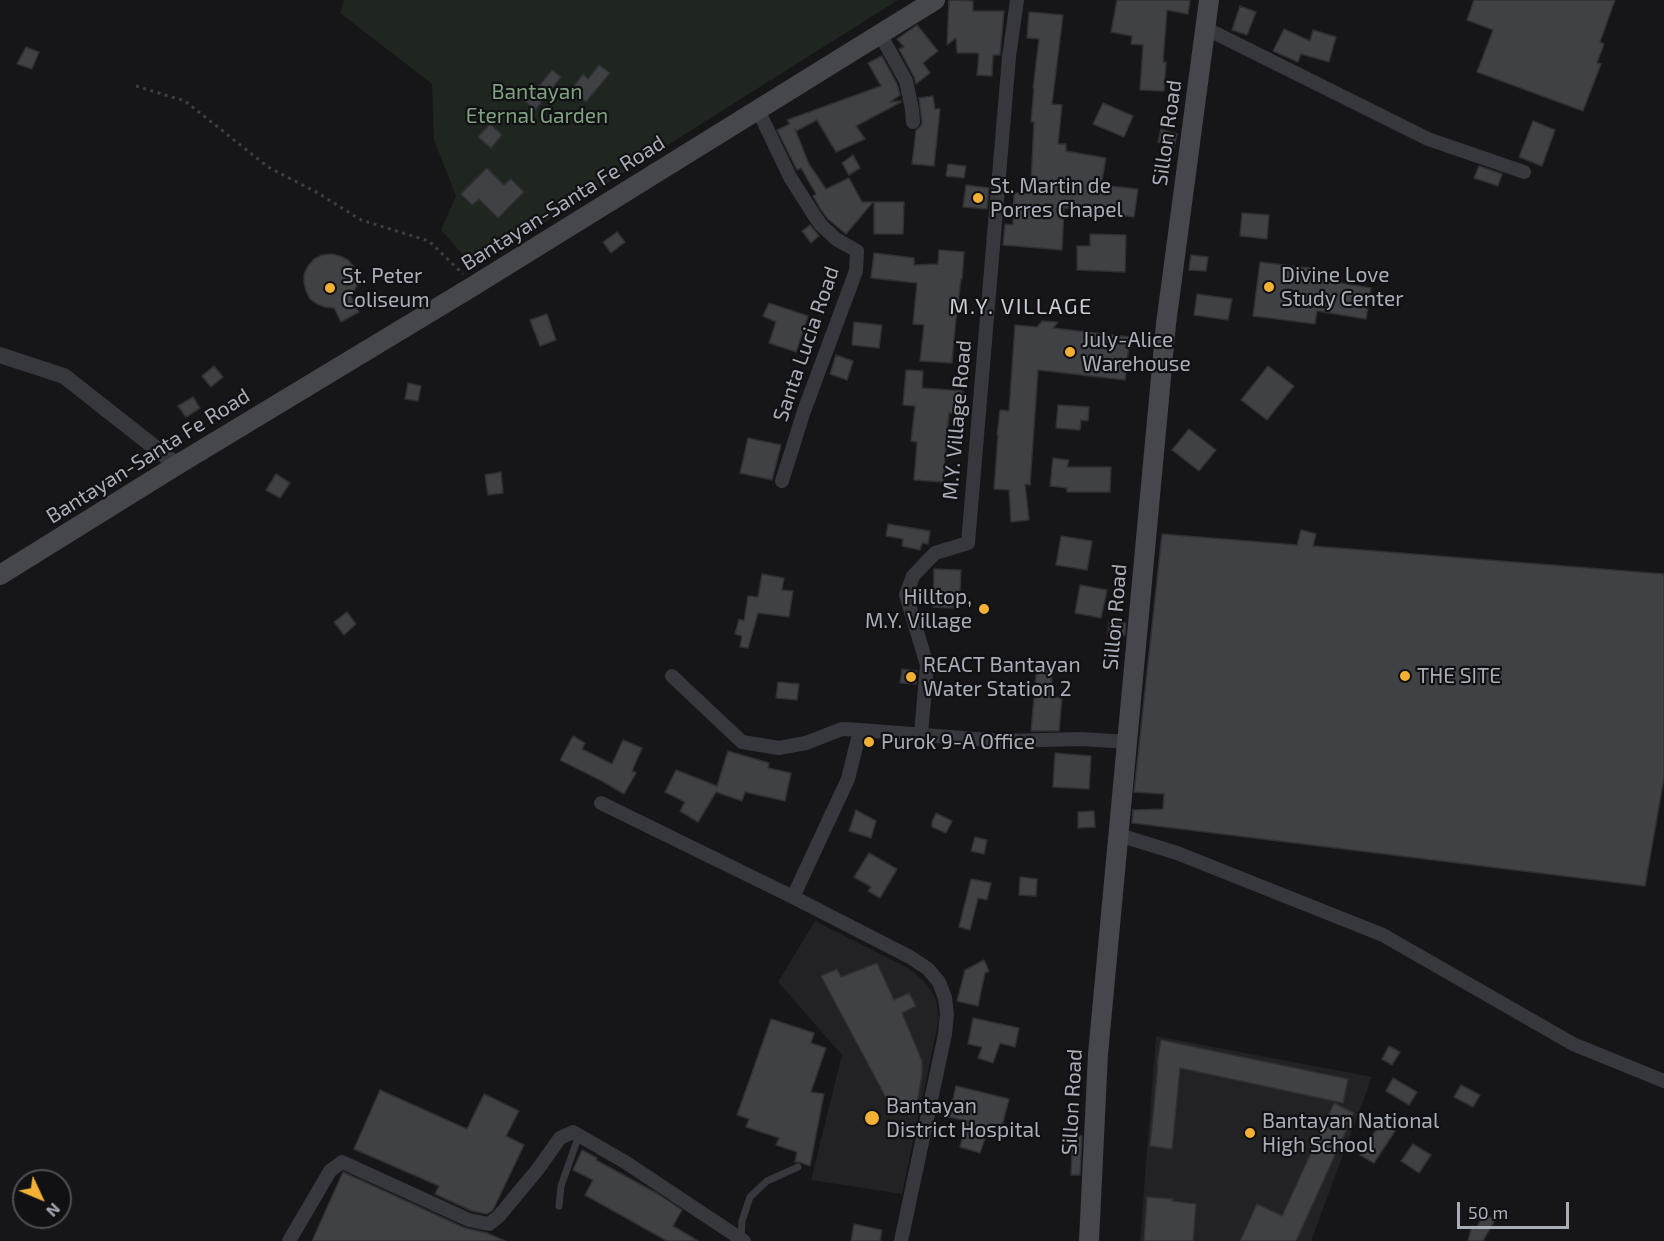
<!DOCTYPE html>
<html>
<head>
<meta charset="utf-8">
<style>
	body { margin:0 }
	#map { position:relative; width:1664px; height:1241px; overflow:hidden; background:#161618; font-family:"Exo 2",sans-serif }
	canvas { display:block }
	.north { position:absolute; left:12px; top:1169px; width:60px; height:60px; box-sizing:border-box; background:#111113; border:2px solid #4d4f55; border-radius:50%; rotate:134deg; font-size:16px; font-weight:700; line-height:24px; text-align:center; color:#a8adb8 }
	.north::after { content:''; display:block; margin:auto; width:21px; height:27px; background:#f2b134; clip-path:polygon(50% 0,100% 100%,50% 72%,0 100%) }
	.scale { position:absolute; left:1457px; top:1202px; width:112px; height:27px; box-sizing:border-box; border:3px solid #a8adb8; border-top:0; padding-left:8px; font-size:18px; line-height:21px; white-space:nowrap; color:#a8adb8; -webkit-text-stroke:4px #111113; paint-order:stroke }
</style>
</head>
<body>
<div id="map">
<canvas width="1664" height="1241"></canvas>
<div class="north">N</div>
<div class="scale">50 m</div>
</div>
<script>
const ctx = document.querySelector('canvas').getContext('2d');
ctx.lineJoin = 'round';
function fill(path, color) {
  ctx.fillStyle = color;
  ctx.fill(path, 'evenodd');
}
function toPath(rows) {
  const path = new Path2D();
  for (const r of rows) {
    path.moveTo(r[0], r[1]);
    for (let i = 2; i < r.length; i += 2) path.lineTo(r[i], r[i + 1]);
  }
  return path;
}
function trace(path, color, width, dash) {
  ctx.strokeStyle = color;
  ctx.lineWidth = width;
  ctx.lineCap = dash ? 'butt' : 'round';
  ctx.setLineDash(dash || []);
  ctx.stroke(path);
}
function label(font, color, halo, rows, align = 'center') {
  ctx.font = font + ' "Exo 2",sans-serif';
  ctx.lineWidth = 4.5;
  ctx.setLineDash([]);
  ctx.textBaseline = 'middle';
  ctx.strokeStyle = halo;
  ctx.fillStyle = color;
  for (const [text, x, y, turn = 0] of rows) {
    ctx.save();
    ctx.translate(x, y);
    ctx.rotate((+turn || 0) * Math.PI / 180);
    ctx.textAlign = isNaN(turn) ? turn : align;
    if (halo) ctx.strokeText(text, 0, 0);
    ctx.fillText(text, 0, 0);
    ctx.restore();
  }
}
fill(toPath([
	[815,921,908,968,924,981,932,992,937,1003,939,1019,902,1194,811,1180,842,1055,778,982],
	[1156,1036,1372,1077,1311,1241,1140,1241]
]), '#222225');
fill(toPath([
	[344,0,898,0,474,267,441,230,456,196,434,140,432,84,340,13]
]), '#1e261f');
const building = toPath([
	[949,0,973,1,973,11,1004,11,1000,55,993,55,992,76,977,75,979,54,977,53,957,53,956,38,947,45,949,0],
	[1117,0,1190,0,1188,14,1167,10,1163,62,1166,62,1164,91,1140,90,1143,45,1131,44,1132,36,1111,32,1117,0],
	[1474,0,1615,0,1600,42,1604,44,1597,63,1601,64,1583,111,1477,72,1493,30,1467,20,1474,0],
	[1240,6,1256,12,1247,35,1232,30,1240,6],
	[1029,12,1063,15,1052,104,1062,105,1058,144,1066,144,1066,151,1106,158,1101,185,1138,189,1134,217,1064,208,1062,250,1003,245,1005,224,1013,225,1014,193,1026,193,1026,181,1031,182,1034,122,1031,122,1034,88,1033,88,1039,39,1027,38,1029,12],
	[917,25,938,51,923,63,930,73,916,84,914,77,899,49,904,47,897,39,917,25],
	[1284,29,1310,41,1313,30,1336,37,1329,62,1301,54,1298,62,1273,51,1284,29],
	[26,47,39,52,32,69,17,64,26,47],
	[882,56,897,84,900,95,890,102,901,101,901,102,856,126,865,139,836,152,817,120,796,131,795,129,809,164,826,189,849,178,862,202,873,202,846,234,828,219,821,210,813,196,816,194,801,168,797,170,777,130,790,124,787,120,881,86,868,63,882,56],
	[599,65,610,73,586,102,571,90,583,74,588,79,599,65],
	[552,70,561,77,535,110,523,99,532,87,536,90,552,70],
	[933,96,935,109,940,109,934,166,912,164,916,130,921,126,922,122,919,98,933,96],
	[1103,103,1133,116,1124,137,1093,124,1103,103],
	[1533,121,1555,130,1542,166,1519,157,1533,121],
	[490,124,502,135,491,148,478,137,490,124],
	[1161,129,1177,134,1174,147,1158,142,1161,129],
	[853,155,860,168,849,175,842,163,853,155],
	[948,164,966,166,964,178,946,176,948,164],
	[1479,166,1502,174,1498,186,1474,178,1479,166],
	[487,168,504,185,511,179,524,192,498,218,479,199,472,205,461,194,487,168],
	[966,185,989,188,987,209,963,207,966,185],
	[874,202,904,202,903,234,874,234,874,202],
	[1242,213,1269,215,1267,239,1240,236,1242,213],
	[810,225,819,236,811,243,802,231,810,225],
	[617,232,625,242,611,253,603,242,617,232],
	[1090,234,1126,235,1125,272,1077,270,1077,246,1090,246,1090,234],
	[939,250,964,252,962,279,961,279,955,328,952,363,920,361,924,325,913,324,917,283,871,278,874,253,914,258,914,265,938,264,939,250],
	[332,254,340,256,348,260,354,267,357,276,357,285,351,297,359,312,341,322,334,308,325,307,317,304,310,299,306,291,304,283,304,274,308,266,314,259,322,255,332,254],
	[1191,255,1208,257,1206,271,1189,270,1191,255],
	[1260,262,1318,269,1317,279,1371,288,1366,319,1317,311,1315,324,1253,316,1260,262],
	[1197,294,1232,299,1228,320,1194,315,1197,294],
	[769,303,808,316,796,352,769,343,776,322,763,316,769,303],
	[547,314,556,340,540,346,530,320,547,314],
	[1042,321,1058,322,1053,328,1130,337,1125,380,1038,370,1030,485,1025,484,1029,520,1011,522,1009,490,994,489,998,435,997,435,1000,410,1009,411,1015,325,1037,327,1042,321],
	[854,322,882,325,879,348,852,345,854,322],
	[836,355,853,361,847,380,830,374,836,355],
	[214,366,223,377,211,387,202,376,214,366],
	[1268,366,1294,386,1267,420,1241,400,1268,366],
	[906,370,923,371,922,388,963,391,960,414,949,413,943,482,914,480,917,442,911,441,915,406,903,405,906,370],
	[408,383,421,386,418,401,405,399,408,383],
	[193,397,200,408,186,417,178,406,193,397],
	[1058,405,1089,407,1088,421,1081,420,1080,430,1056,428,1058,405],
	[1189,429,1216,450,1199,471,1172,450,1189,429],
	[748,438,781,445,772,480,740,473,748,438],
	[1053,458,1069,460,1067,467,1111,467,1110,492,1067,492,1067,488,1050,486,1053,458],
	[501,472,503,493,488,495,485,475,501,472],
	[276,474,290,483,280,498,266,490,276,474],
	[888,524,930,531,928,544,922,543,920,550,902,546,903,539,886,536,888,524],
	[1301,530,1316,534,1313,546,1664,574,1664,778,1645,886,1132,823,1133,810,1163,809,1164,794,1134,792,1162,534,1297,545,1301,530],
	[1061,536,1092,541,1087,570,1056,565,1061,536],
	[934,569,961,570,960,594,953,594,953,608,933,607,934,569],
	[762,574,784,578,782,590,793,591,789,617,758,613,748,648,740,647,742,636,735,634,739,619,744,621,748,596,758,597,762,574],
	[1080,585,1107,590,1101,618,1075,613,1080,585],
	[347,612,356,624,344,635,334,622,347,612],
	[1109,622,1126,623,1125,635,1108,634,1109,622],
	[1037,666,1052,666,1051,697,1062,698,1059,731,1031,731,1037,666],
	[902,669,917,671,916,684,900,683,902,669],
	[778,682,799,684,797,700,776,698,778,682],
	[573,736,585,743,582,749,612,764,623,740,642,748,632,771,636,773,624,794,602,781,560,760,573,736],
	[728,751,769,763,768,768,791,773,785,801,745,792,742,801,716,792,698,822,680,811,685,802,665,792,676,770,717,786,728,751],
	[1055,753,1091,756,1089,789,1053,787,1055,753],
	[856,810,876,821,871,838,849,831,856,810],
	[1094,811,1095,827,1078,828,1078,812,1094,811],
	[936,813,952,821,946,833,932,827,932,822,936,813],
	[975,837,987,840,984,854,971,851,975,837],
	[869,853,897,869,880,898,868,891,871,887,854,877,869,853],
	[1020,877,1037,879,1036,896,1019,895,1020,877],
	[971,879,991,883,987,900,978,898,970,930,959,927,971,879],
	[984,960,989,971,985,973,978,1006,957,1001,965,970,984,960],
	[877,963,894,1000,909,993,916,1006,902,1013,922,1061,922,1075,915,1115,891,1111,891,1107,821,976,837,969,841,977,877,963],
	[973,1018,1019,1028,1015,1047,1000,1043,993,1063,978,1058,982,1047,968,1044,973,1018],
	[771,1019,814,1033,811,1043,826,1048,811,1092,824,1094,810,1166,799,1162,795,1162,797,1152,776,1145,779,1138,746,1127,749,1119,737,1115,771,1019],
	[1161,1040,1348,1079,1343,1103,1180,1068,1172,1149,1150,1146,1158,1064,1157,1064,1161,1040],
	[1389,1046,1400,1052,1392,1065,1382,1059,1389,1046],
	[1393,1078,1417,1092,1409,1105,1386,1091,1393,1078],
	[1461,1085,1480,1095,1473,1107,1454,1097,1461,1085],
	[956,1086,1009,1099,1001,1130,989,1127,980,1153,960,1147,967,1121,949,1117,956,1086],
	[380,1090,467,1129,484,1094,519,1111,506,1136,524,1145,493,1210,487,1214,472,1211,435,1194,439,1186,354,1149,380,1090],
	[1334,1103,1354,1113,1296,1241,1240,1241,1257,1204,1282,1216,1334,1103],
	[1381,1122,1395,1131,1374,1163,1360,1155,1381,1122],
	[1069,1135,1082,1136,1080,1175,1071,1175,1072,1153,1067,1152,1069,1135],
	[1413,1144,1431,1155,1419,1173,1401,1161,1413,1144],
	[582,1150,597,1158,596,1160,658,1194,682,1210,673,1226,698,1241,667,1241,585,1195,593,1180,573,1170,582,1150],
	[343,1172,465,1228,487,1233,505,1241,312,1241,343,1172],
	[1147,1197,1173,1199,1172,1201,1196,1204,1193,1241,1144,1241,1147,1197],
	[1484,1214,1495,1220,1483,1241,1468,1241,1472,1226,1477,1227,1484,1214],
	[854,1224,882,1230,880,1241,851,1241,854,1224]
]);
fill(building, '#404145');
trace(building, '#303034', 1.5);
trace(toPath([
	[136,86,185,101,268,167,318,193,361,220,429,241,463,274]
]), '#3d3f44', 3, [3, 4.5]);
trace(toPath([
	[559,1206,561,1186,579,1135],
	[741,1239,742,1221,750,1197,767,1181,798,1167]
]), '#37383d', 7);
trace(toPath([
	[1205,28,1428,139,1524,172],
	[880,34,906,81,912,109,913,122],
	[758,110,790,177,814,215,821,225,836,239,857,251,856,271,804,411,782,481],
	[672,676,742,742,779,748,806,743,842,729,860,730],
	[921,734,927,665,906,595,913,576,935,553,968,543,1009,57,1017,0],
	[601,803,793,897],
	[1119,835,1177,853,1383,935,1573,1044,1664,1081],
	[289,1241,330,1171,342,1162,469,1220,489,1224,499,1216,538,1169,560,1138,573,1132,625,1162,744,1241],
	[901,1241,945,1034,947,1014,945,998,939,982,928,969,910,957,793,897,848,779,860,730,1001,741,1081,739,1128,742]
]), '#37383d', 14);
trace(toPath([
	[0,355,64,376,177,465]
]), '#37383d', 16);
trace(toPath([
	[0,575,177,465,475,285,935,0],
	[1089,1241,1098,1054,1166,324,1209,0]
]), '#45474d', 20);
for (const [x, y, r, color] of [
	[978,198,6,"#f2b134"],
	[1269,287,6,"#f2b134"],
	[330,288,6,"#f2b134"],
	[1070,352,6,"#f2b134"],
	[984,609,6,"#f2b134"],
	[1405,676,6,"#f2b134"],
	[911,677,6,"#f2b134"],
	[869,742,6,"#f2b134"],
	[872,1118,8,"#f2b134"],
	[1250,1133,6,"#f2b134"]
]) {
  const dot = new Path2D();
  dot.arc(x, y, r, 0, 2 * Math.PI);
  ctx.fillStyle = color;
  ctx.fill(dot);
  trace(dot, '#111113', 2);
}
label('21px', '#7fa381', '#111113', [
	["Bantayan",537,92],
	["Eternal Garden",537,116]
]);
label('21px', '#a8adb8', '#111113', [
	["Sillon Road",1167,133,-82],
	["Bantayan-Santa Fe Road",563,203,-32],
	["Santa Lucia Road",806,344,-71],
	["M.Y. Village Road",957,420,-85],
	["Bantayan-Santa Fe Road",148,456,-32],
	["Sillon Road",1115,617,-85],
	["Sillon Road",1072,1102,-87]
]);
label('21px', '#a8adb8', '#111113', [
	["St. Martin de",990,186],
	["Porres Chapel",990,210],
	["Divine Love",1281,275],
	["Study Center",1281,299],
	["St. Peter",342,276],
	["Coliseum",342,300],
	["July-Alice",1082,340],
	["Warehouse",1082,364],
	["Hilltop,",972,597,"right"],
	["M.Y. Village",972,621,"right"],
	["REACT Bantayan",923,665],
	["Water Station 2",923,689],
	["THE SITE",1417,676],
	["Purok 9-A Office",881,742],
	["Bantayan",886,1106],
	["District Hospital",886,1130],
	["Bantayan National",1262,1121],
	["High School",1262,1145]
], 'left');
ctx.letterSpacing = '1.5px';
label('22px', '#c9ccd4', '#111113', [
	["M.Y. VILLAGE",1021,307]
]);
ctx.letterSpacing = '0px';
</script>
</body>
</html>
